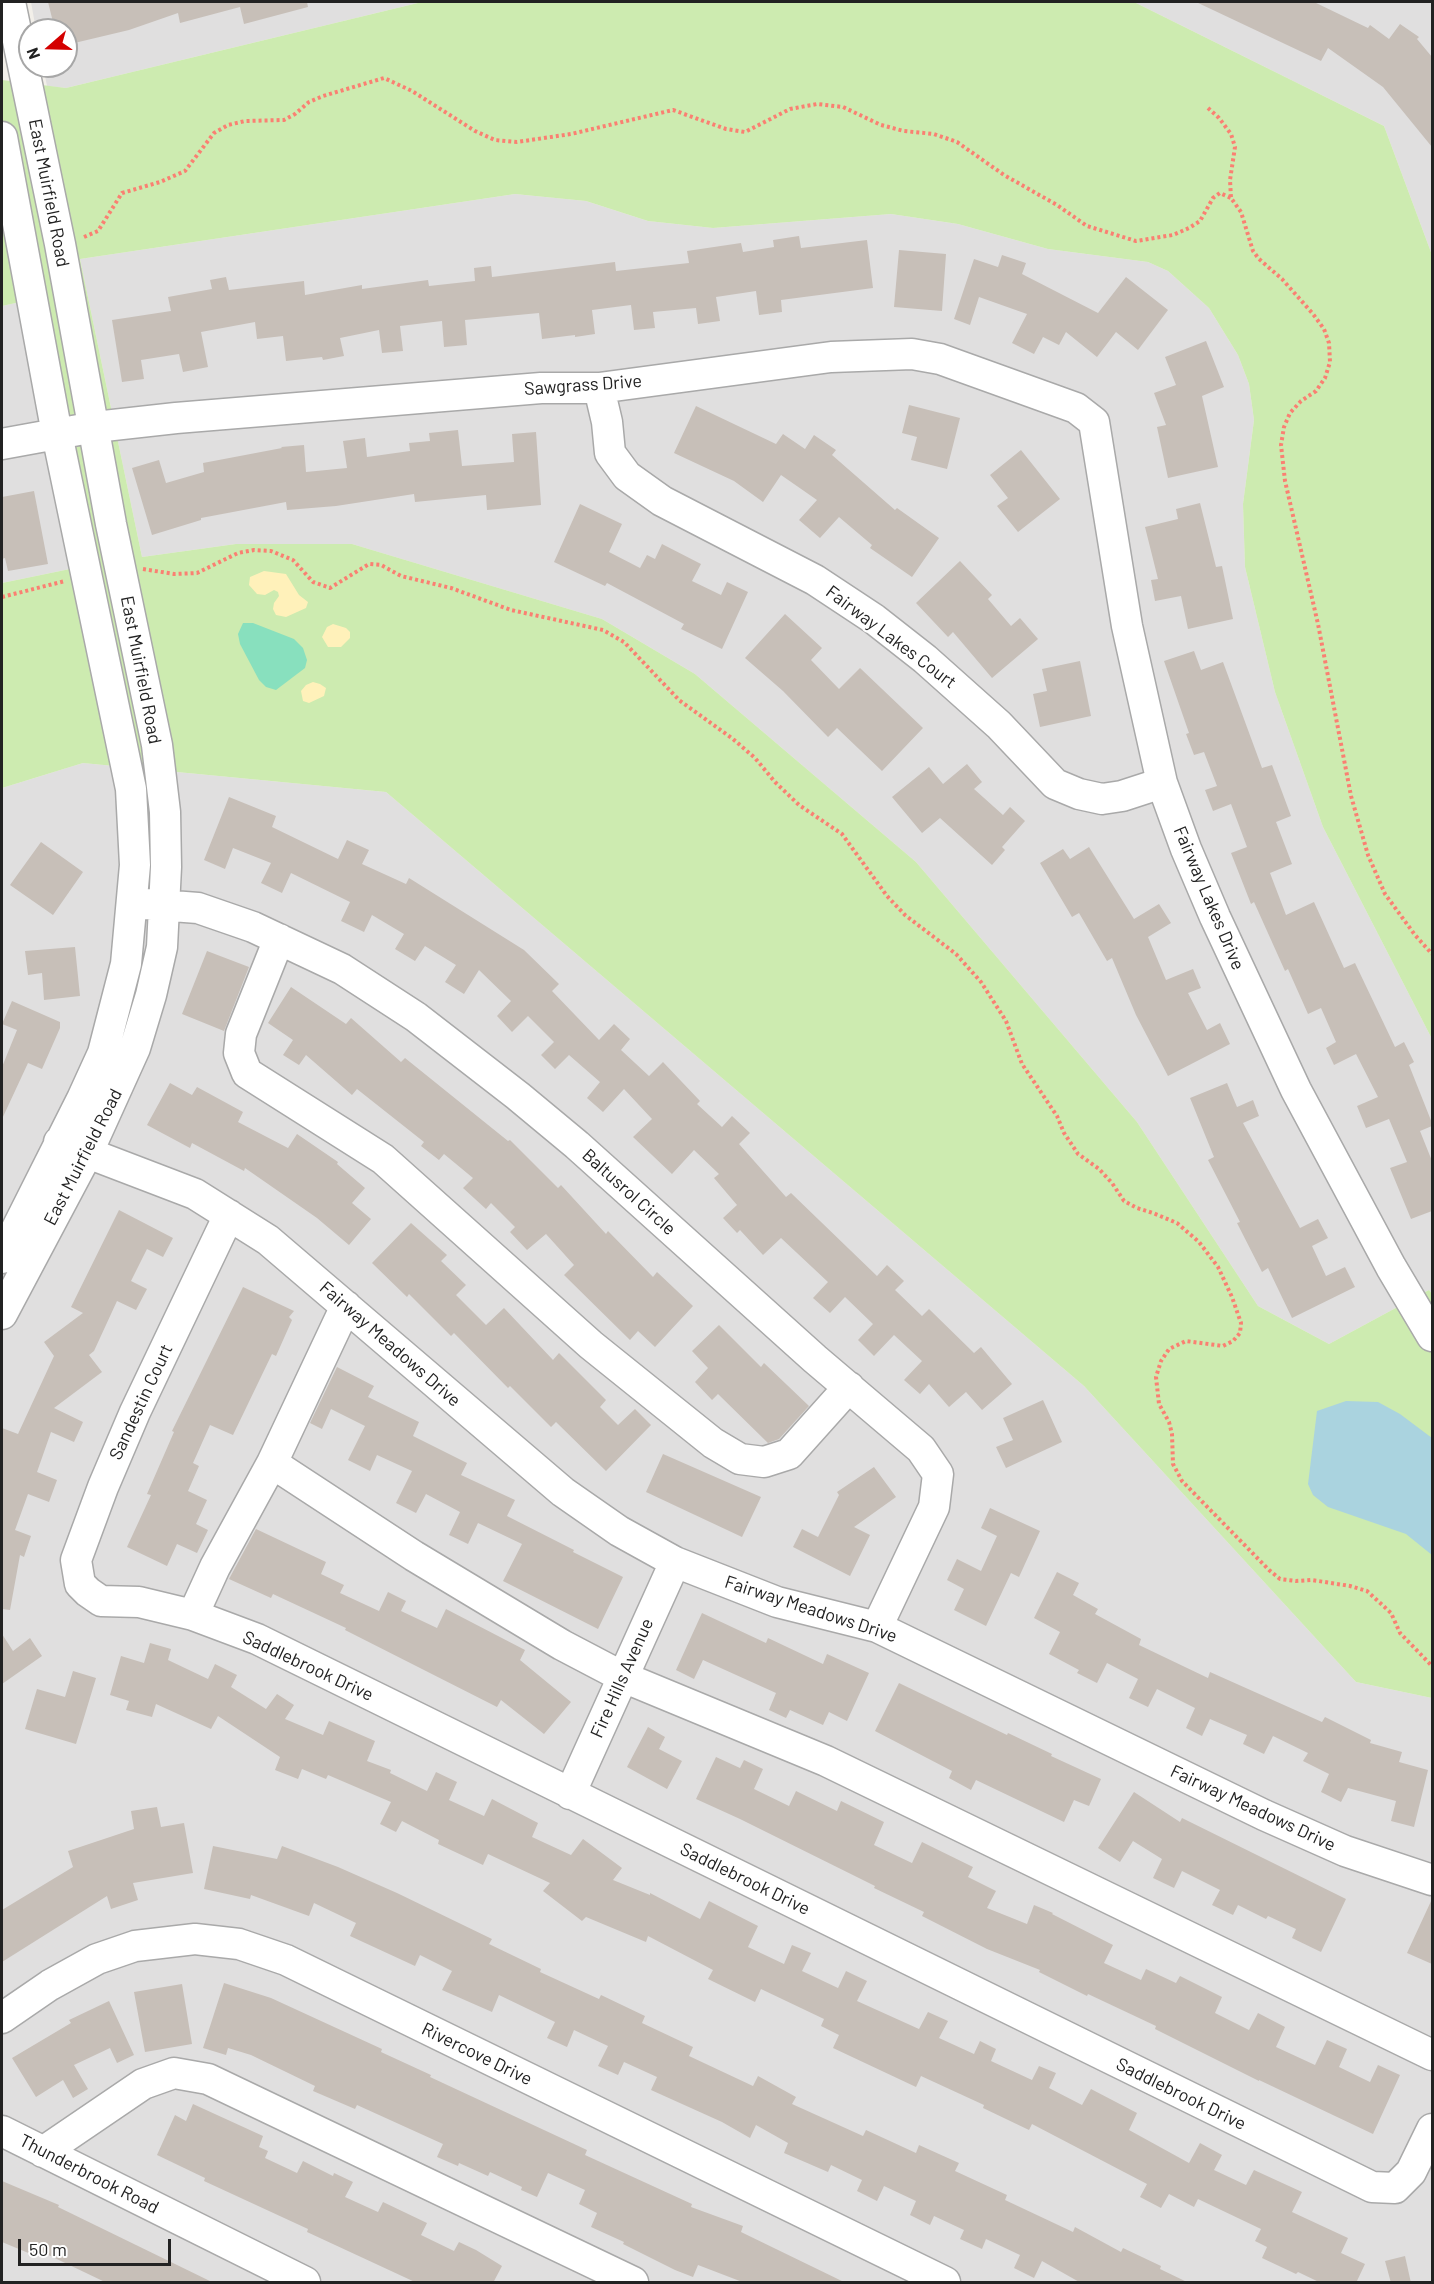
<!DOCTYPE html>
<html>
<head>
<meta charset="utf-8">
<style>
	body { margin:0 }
	#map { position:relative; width:1434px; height:2284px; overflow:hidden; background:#f2efe9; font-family:Barlow,sans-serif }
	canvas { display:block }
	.frame { position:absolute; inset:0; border:3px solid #222; pointer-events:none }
	.north { position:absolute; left:18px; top:18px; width:60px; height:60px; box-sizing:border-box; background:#fff; border:2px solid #a7a7a7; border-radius:50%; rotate:250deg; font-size:16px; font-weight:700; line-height:24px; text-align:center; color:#222 }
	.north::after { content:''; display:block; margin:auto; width:21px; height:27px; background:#d40000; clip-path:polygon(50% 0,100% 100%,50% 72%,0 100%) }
	.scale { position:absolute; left:18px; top:2239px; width:153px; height:27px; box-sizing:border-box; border:3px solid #222; border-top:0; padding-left:8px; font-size:18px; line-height:21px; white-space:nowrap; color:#222; -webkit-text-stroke:4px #fff; paint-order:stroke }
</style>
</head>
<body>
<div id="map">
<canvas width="1434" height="2284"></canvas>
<div class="frame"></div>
<div class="north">N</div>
<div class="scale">50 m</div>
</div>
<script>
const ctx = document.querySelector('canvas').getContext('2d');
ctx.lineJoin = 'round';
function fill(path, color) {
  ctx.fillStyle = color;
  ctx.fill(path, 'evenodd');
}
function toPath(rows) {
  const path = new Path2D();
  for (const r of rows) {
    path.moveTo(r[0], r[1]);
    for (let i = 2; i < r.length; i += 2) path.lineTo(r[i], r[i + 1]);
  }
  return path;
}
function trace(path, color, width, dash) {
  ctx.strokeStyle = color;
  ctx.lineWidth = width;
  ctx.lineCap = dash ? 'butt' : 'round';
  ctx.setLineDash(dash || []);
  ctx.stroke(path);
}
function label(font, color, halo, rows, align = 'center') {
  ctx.font = font + ' Barlow,sans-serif';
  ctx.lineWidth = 4.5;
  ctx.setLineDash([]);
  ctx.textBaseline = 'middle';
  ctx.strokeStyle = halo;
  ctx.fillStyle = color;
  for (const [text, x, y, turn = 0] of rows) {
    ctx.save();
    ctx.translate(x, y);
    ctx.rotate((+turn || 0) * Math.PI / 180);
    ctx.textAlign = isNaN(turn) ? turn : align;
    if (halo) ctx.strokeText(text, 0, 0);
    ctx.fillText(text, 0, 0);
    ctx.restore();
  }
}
fill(toPath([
	[31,2,422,2,66,88,47,86,43,66,66,66,66,30,36,30],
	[1134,2,1432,2,1432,255,1384,126],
	[515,194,586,201,648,221,713,228,891,214,958,224,1048,249,1148,262,1168,271,1209,308,1238,355,1249,384,1254,420,1243,504,1245,567,1275,692,1323,827,1432,1039,1432,1294,1429,1290,1329,1344,1258,1306,1137,1122,916,862,695,674,602,619,352,544,236,544,142,557,80,259],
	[20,302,70,569,2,583,2,306],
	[83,763,386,792,1084,1386,1356,1682,1432,1698,1432,2282,2,2282,2,788]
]), '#e0dfdf');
fill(toPath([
	[422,2,1134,2,1384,126,1432,255,1432,1039,1323,827,1275,692,1245,567,1243,504,1254,420,1249,384,1238,355,1209,308,1168,271,1148,262,1048,249,958,224,891,214,713,228,648,221,586,201,515,194,80,259,142,557,236,544,352,544,602,619,695,674,916,862,1137,1122,1258,1306,1329,1344,1429,1290,1432,1294,1432,1698,1356,1682,1084,1386,386,792,83,763,2,788,2,583,70,569,20,302,2,306,2,80,66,88]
]), '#cdebb0');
fill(toPath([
	[264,571,286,574,299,595,308,602,306,608,286,617,276,615,273,609,274,603,279,596,278,592,274,590,265,595,257,594,249,585,250,577],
	[333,624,346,628,350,632,350,638,341,647,328,647,322,637,327,627],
	[313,682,320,684,326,688,324,696,309,703,303,701,301,691,306,685]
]), '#fff1ba');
fill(toPath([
	[243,623,253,623,294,639,303,648,307,660,305,668,276,690,266,687,259,680,240,644,238,634]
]), '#88e0be');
fill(toPath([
	[1346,1401,1378,1402,1400,1414,1432,1438,1432,1555,1406,1534,1328,1507,1313,1495,1308,1484,1317,1411]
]), '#aad3df');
fill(toPath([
	[48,2,307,2,308,7,244,24,240,7,180,23,178,13,129,30,66,45,66,30,55,30],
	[1196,2,1314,2,1368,28,1370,25,1389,39,1400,24,1419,37,1417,39,1432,57,1432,147,1383,87,1328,48,1321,61],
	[799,236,801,248,867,240,873,288,781,300,782,312,759,315,756,291,716,297,720,321,698,324,696,308,653,312,655,328,634,330,631,305,592,310,595,334,575,337,575,335,542,339,539,313,465,320,467,345,444,347,442,321,400,326,403,351,382,353,379,330,340,338,344,356,323,360,322,357,286,361,283,336,257,339,255,322,201,332,208,367,183,372,179,354,141,360,144,379,122,382,112,320,171,311,168,297,212,289,210,280,226,277,229,290,304,281,305,295,362,285,362,289,428,280,429,286,475,281,474,268,491,266,492,277,615,262,616,271,689,263,687,251,741,243,743,252,774,247,773,240],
	[899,250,946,254,942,311,894,307],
	[1002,255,1026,263,1022,274,1098,313,1126,277,1168,310,1138,350,1116,332,1097,357,1066,332,1059,345,1043,337,1034,354,1012,343,1027,314,979,297,970,325,954,319,974,259,998,267],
	[1206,341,1224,387,1202,396,1218,467,1168,478,1157,427,1166,425,1154,393,1176,385,1165,357],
	[909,405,960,418,947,469,911,460,917,437,902,433],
	[696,406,776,444,783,434,805,449,814,435,836,450,832,455,895,510,897,508,939,538,912,577,870,548,872,545,839,517,820,538,799,520,817,500,781,475,763,502,734,481,674,453],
	[458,430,462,466,514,462,512,434,536,432,541,505,487,510,486,495,415,502,414,494,336,506,287,510,286,502,201,518,201,520,152,535,132,468,159,460,166,483,204,472,203,463,282,448,281,447,304,445,306,472,347,468,343,441,365,438,367,457,410,451,409,443,430,441,429,433],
	[1021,450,1060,499,1018,532,997,506,1008,498,990,475],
	[34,491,48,564,8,571,5,558,2,559,2,497],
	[1200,503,1216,567,1222,566,1233,619,1188,629,1181,596,1155,601,1151,580,1158,579,1145,527,1178,519,1176,509],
	[580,504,622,524,609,552,640,568,647,555,655,559,662,544,701,564,692,581,721,595,727,582,748,592,722,649,681,629,684,624,607,583,605,586,554,562],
	[960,561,992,595,988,599,1011,626,1020,618,1038,639,992,678,953,632,948,637,916,603],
	[785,614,822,648,811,660,839,689,860,668,923,728,882,771,837,728,828,737,783,691,745,658],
	[1194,651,1201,670,1223,662,1262,768,1272,765,1291,816,1276,822,1292,864,1270,873,1286,915,1314,902,1344,968,1355,963,1395,1047,1404,1042,1414,1062,1409,1065,1432,1123,1432,1126,1420,1131,1432,1161,1432,1211,1411,1219,1390,1168,1407,1162,1389,1119,1366,1128,1357,1106,1378,1097,1356,1054,1334,1065,1326,1048,1336,1042,1321,1008,1308,1014,1288,969,1285,971,1254,902,1251,904,1231,853,1247,847,1231,804,1213,811,1205,790,1217,786,1204,752,1194,755,1186,734,1189,733,1164,661],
	[1080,661,1091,716,1040,727,1033,694,1047,691,1042,669],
	[967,764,982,782,974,789,1003,815,1010,807,1025,821,1002,847,1005,850,992,865,940,818,922,833,892,797,929,767,943,784],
	[229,797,276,816,272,827,338,859,347,840,369,850,362,864,406,884,409,878,524,950,559,984,552,991,599,1040,614,1024,630,1039,621,1050,649,1076,663,1062,700,1101,697,1104,722,1127,732,1116,750,1133,739,1144,786,1197,791,1193,877,1276,887,1265,904,1281,895,1290,922,1316,929,1309,974,1353,981,1347,1012,1384,982,1410,966,1392,949,1407,929,1384,920,1394,904,1380,922,1361,894,1335,874,1356,858,1340,873,1324,845,1297,830,1313,813,1298,828,1282,781,1238,763,1255,740,1230,737,1233,723,1218,737,1205,714,1178,719,1174,694,1150,672,1174,633,1137,652,1119,624,1089,603,1112,587,1098,600,1082,569,1055,555,1069,541,1055,554,1042,528,1016,512,1032,497,1016,511,1001,479,970,464,994,445,982,456,965,425,946,415,961,395,949,404,934,372,915,364,932,341,921,350,902,291,873,282,893,261,883,271,863,233,848,225,869,204,860],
	[41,842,83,872,53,915,10,885],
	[1089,847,1134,919,1159,904,1171,923,1148,937,1166,980,1193,969,1201,988,1188,993,1207,1030,1220,1023,1230,1044,1168,1076,1136,1015,1112,958,1107,961,1079,913,1072,917,1040,863,1063,849,1070,859],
	[75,947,80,996,44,1000,42,973,28,975,25,951],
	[207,951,249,967,224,1031,182,1014],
	[291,987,346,1024,351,1018,401,1062,405,1058,508,1141,510,1140,558,1188,561,1185,606,1234,608,1231,653,1277,657,1272,693,1306,655,1347,638,1331,630,1340,564,1275,574,1265,546,1234,527,1250,510,1232,515,1227,491,1203,486,1209,463,1188,473,1178,444,1154,439,1160,421,1146,424,1142,357,1089,352,1095,306,1055,299,1065,283,1055,293,1040,268,1023],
	[12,1001,60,1022,60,1028,42,1069,28,1063,2,1119,2,1067,17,1030,2,1024],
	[170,1083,192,1095,197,1087,243,1112,238,1122,288,1148,297,1134,338,1162,337,1164,365,1188,352,1203,371,1219,349,1245,317,1218,245,1168,244,1171,192,1143,190,1148,147,1125],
	[1227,1083,1237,1107,1253,1100,1259,1116,1243,1123,1300,1228,1318,1219,1328,1238,1312,1246,1326,1276,1345,1267,1355,1287,1292,1318,1268,1268,1262,1272,1237,1223,1240,1222,1208,1160,1214,1157,1190,1098],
	[119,1210,173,1238,163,1257,147,1249,131,1281,147,1289,136,1310,117,1301,94,1351,89,1355,102,1372,54,1408,83,1422,74,1442,51,1432,37,1472,57,1480,49,1502,28,1494,15,1530,31,1536,24,1557,20,1555,10,1610,2,1609,2,1428,18,1434,54,1356,44,1342,83,1313,71,1307],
	[411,1223,447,1255,441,1261,466,1285,456,1295,486,1325,504,1308,553,1360,559,1353,606,1400,600,1407,618,1425,635,1409,651,1425,606,1471,556,1422,551,1427,510,1386,508,1388,454,1333,451,1336,409,1294,407,1297,372,1263],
	[243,1287,294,1311,289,1317,292,1320,276,1356,272,1354,233,1435,210,1425,193,1463,199,1466,188,1491,207,1500,196,1524,208,1530,197,1553,177,1544,167,1566,127,1547,151,1495,147,1494,174,1432,172,1431],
	[719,1325,761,1367,764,1363,809,1406,779,1439,768,1443,718,1394,712,1400,695,1382,708,1368,692,1351],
	[337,1367,374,1386,368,1397,419,1422,413,1436,467,1463,461,1475,515,1500,507,1516,574,1550,573,1552,623,1577,598,1629,503,1581,522,1544,478,1523,468,1544,449,1535,460,1512,426,1494,416,1513,396,1503,412,1471,377,1455,370,1471,348,1460,365,1426,331,1409,322,1429,310,1423],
	[1043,1400,1062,1442,1006,1468,996,1447,1013,1440,1003,1418],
	[663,1454,761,1497,742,1537,646,1492],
	[874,1467,896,1497,854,1527,870,1535,850,1576,793,1547,802,1529,818,1537,839,1495,837,1492],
	[990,1508,1040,1531,1019,1577,1011,1573,986,1626,954,1610,964,1589,947,1580,957,1559,981,1571,997,1536,981,1528],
	[256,1529,326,1562,321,1574,344,1585,340,1593,379,1611,388,1592,406,1601,401,1611,437,1628,446,1609,525,1650,520,1660,571,1702,544,1734,501,1700,497,1707,345,1630,346,1628,273,1594,271,1598,229,1579],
	[1057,1572,1079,1583,1073,1595,1098,1609,1095,1614,1141,1639,1139,1645,1208,1678,1210,1672,1322,1722,1325,1717,1371,1740,1370,1743,1402,1752,1399,1762,1428,1770,1414,1827,1391,1821,1396,1801,1348,1788,1341,1802,1321,1792,1329,1774,1303,1761,1308,1753,1273,1736,1264,1754,1243,1744,1247,1735,1210,1719,1202,1736,1186,1728,1195,1708,1157,1689,1148,1707,1129,1698,1138,1679,1107,1663,1097,1683,1077,1673,1079,1670,1049,1654,1060,1632,1034,1618],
	[702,1613,766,1643,768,1638,823,1664,827,1654,869,1673,847,1721,829,1712,823,1725,790,1710,786,1718,769,1710,776,1693,703,1660,694,1679,676,1670],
	[2,1634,13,1651,30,1638,42,1656,2,1684],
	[150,1643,171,1649,168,1660,208,1679,215,1664,237,1675,231,1687,266,1709,277,1694,294,1705,285,1719,323,1735,329,1721,375,1741,367,1761,391,1770,390,1773,427,1791,436,1772,457,1782,449,1800,484,1816,492,1799,538,1823,532,1837,571,1855,583,1839,622,1868,613,1880,650,1895,650,1893,700,1919,709,1901,758,1926,748,1947,784,1964,792,1945,811,1953,802,1971,838,1988,846,1971,867,1981,857,2001,919,2029,928,2012,948,2021,939,2038,974,2054,980,2041,996,2049,991,2061,1032,2080,1039,2066,1056,2073,1049,2088,1082,2105,1091,2089,1137,2113,1129,2130,1189,2163,1200,2143,1222,2155,1214,2170,1246,2185,1254,2170,1302,2192,1292,2212,1348,2238,1341,2253,1365,2264,1356,2283,1321,2283,1298,2272,1296,2274,1262,2258,1267,2247,1255,2241,1261,2229,1198,2199,1194,2207,1169,2194,1161,2208,1140,2197,1147,2184,1032,2124,1029,2130,983,2108,984,2105,921,2076,916,2087,833,2048,839,2035,821,2026,824,2019,761,1989,755,2002,708,1979,713,1970,648,1936,646,1942,586,1917,582,1921,543,1891,550,1883,488,1854,483,1865,438,1844,439,1840,402,1821,396,1832,380,1824,391,1802,328,1775,326,1779,302,1769,298,1779,275,1770,280,1757,218,1716,211,1729,156,1704,152,1717,126,1710,129,1701,110,1695,121,1656,144,1663],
	[73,1671,96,1678,76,1744,25,1729,37,1689,65,1697],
	[899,1683,1007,1735,1008,1733,1052,1754,1051,1756,1101,1779,1089,1806,1074,1800,1064,1822,976,1780,971,1790,949,1778,952,1771,875,1731],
	[648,1727,665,1737,659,1749,682,1761,667,1789,627,1767],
	[716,1757,740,1768,744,1760,763,1769,754,1789,789,1806,796,1791,837,1811,841,1801,884,1822,874,1845,912,1863,922,1842,973,1867,968,1877,996,1891,987,1908,1027,1924,1034,1905,1053,1913,1052,1914,1113,1945,1104,1963,1141,1980,1146,1969,1176,1983,1180,1976,1222,1997,1215,2013,1249,2030,1258,2013,1285,2027,1276,2047,1315,2065,1327,2040,1347,2049,1339,2067,1370,2082,1378,2065,1400,2075,1373,2134,1259,2080,1259,2081,1155,2029,1156,2026,1088,1994,1087,1996,1039,1972,1040,1970,987,1949,922,1916,924,1912,874,1888,875,1886,740,1819,696,1799],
	[1134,1792,1180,1822,1182,1818,1346,1899,1321,1952,1292,1938,1296,1929,1268,1916,1266,1919,1238,1905,1233,1915,1212,1905,1220,1890,1182,1871,1174,1888,1153,1878,1162,1859,1133,1841,1120,1862,1098,1848],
	[157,1807,161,1827,184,1823,193,1873,133,1883,138,1900,111,1909,107,1896,2,1962,2,1910,73,1867,68,1851,134,1829,131,1811],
	[213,1846,277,1859,282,1846,338,1867,397,1893,492,1939,489,1944,541,1969,540,1972,599,1999,601,1995,645,2016,642,2023,693,2047,689,2056,753,2086,758,2076,796,2097,792,2104,863,2136,866,2130,916,2153,919,2145,959,2163,955,2171,1007,2195,1005,2200,1073,2232,1075,2227,1121,2252,1123,2248,1161,2266,1160,2269,1189,2283,1081,2283,1042,2261,1034,2278,1014,2268,1020,2255,986,2239,982,2249,960,2239,964,2230,934,2216,930,2225,910,2215,916,2201,884,2186,877,2201,857,2191,862,2180,831,2165,828,2172,784,2153,788,2143,756,2125,750,2138,722,2122,651,2090,657,2077,624,2062,618,2075,598,2066,608,2046,574,2030,567,2047,547,2038,555,2022,499,1995,492,2012,442,1990,452,1971,420,1955,415,1966,350,1936,356,1923,314,1903,309,1916,251,1895,250,1899,204,1889],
	[1432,1899,1432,1964,1407,1953],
	[224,1983,271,1998,382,2049,381,2052,431,2075,430,2077,587,2150,585,2155,692,2204,691,2207,743,2226,741,2232,846,2283,745,2283,698,2265,693,2277,675,2270,623,2244,624,2242,591,2227,597,2213,579,2204,585,2190,548,2173,537,2197,521,2190,522,2187,490,2172,488,2176,459,2163,458,2166,437,2157,443,2144,357,2105,355,2109,313,2091,315,2086,251,2055,228,2048,226,2055,203,2048],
	[182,1984,192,2044,145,2052,134,1992],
	[109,2001,134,2055,117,2063,110,2048,74,2065,88,2089,73,2098,63,2080,36,2097,12,2058,71,2023,69,2020],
	[193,2104,263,2136,259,2147,268,2151,265,2158,297,2173,303,2161,333,2176,334,2173,353,2182,345,2197,378,2212,383,2202,427,2223,421,2235,454,2251,459,2242,476,2250,502,2266,493,2283,417,2283,307,2232,308,2229,204,2181,205,2178,157,2155,175,2115,186,2121],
	[2,2181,59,2205,58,2207,214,2283,107,2283,40,2251,38,2257,2,2242],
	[1405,2256,1411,2283,1391,2283,1385,2261]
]), '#c7bfb8');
const minor = toPath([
	[2,137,57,434,131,789,135,865,126,964,103,1053,82,1099,2,1258],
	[599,388,607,422,610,453,627,476,662,501,815,580,874,619,925,659,999,725,1055,784,1079,794,1102,799,1122,796,1162,783],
	[2,444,95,427,176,418,541,388,599,388,831,357,912,354,940,359,1076,408,1094,422,1127,626,1162,783,1186,849,1215,917,1296,1090,1391,1267,1432,1336],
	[133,903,198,908,253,927,342,969,416,1017,518,1096,577,1145,815,1359,921,1449,938,1474,934,1507,877,1627],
	[279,939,241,1034,239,1053,247,1073,383,1159,591,1345,713,1443,740,1459,764,1462,789,1454,849,1387],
	[59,1142,195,1194,268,1240,563,1492,619,1531,675,1562,777,1602,877,1627,1264,1815,1345,1851,1432,1880],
	[229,1215,135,1412,103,1487,76,1560,80,1584,88,1592,101,1601,139,1602,193,1615,257,1639,1372,2187,1395,2188,1411,2172,1432,2129],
	[346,1306,272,1463,414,1556,562,1645,623,1677,826,1761,1432,2055],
	[2,1314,87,1154,135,1048,151,995,162,947,166,867,165,812,157,745,111,524,60,244,10,2],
	[193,1615,215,1567,272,1463],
	[570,1794,675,1562],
	[2,2018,50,1985,97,1959,135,1946,195,1939,239,1944,286,1960,945,2282],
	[2,2131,305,2282],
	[43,2152,143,2084,174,2073,208,2079,633,2282]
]);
trace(minor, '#a9a9a9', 33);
trace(toPath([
	[1208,108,1219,118,1231,134,1235,147,1230,180,1231,198,1241,212,1253,251,1259,259,1282,279,1313,314,1324,329,1329,343,1330,362,1325,378,1316,391,1301,401,1290,413,1284,427,1281,445,1285,481,1318,624,1351,796,1368,855,1385,894,1415,935,1432,954],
	[84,237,98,231,122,193,160,182,185,171,214,133,228,125,245,121,284,120,295,114,309,102,323,96,384,78,412,91,475,131,495,140,517,142,571,134,673,110,726,129,745,132,790,109,817,104,843,107,881,125,904,131,934,134,957,142,1004,175,1057,205,1087,226,1136,241,1173,235,1189,228,1200,221,1213,198,1220,193,1231,198],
	[143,569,174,574,197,573,238,553,254,550,271,551,293,560,313,582,330,588,369,564,381,565,401,576,451,588,511,610,603,630,624,642,679,700,733,739,755,758,775,782,799,805,842,834,887,896,905,915,956,954,981,982,1006,1021,1022,1064,1057,1116,1064,1133,1078,1154,1099,1169,1112,1183,1124,1201,1137,1208,1153,1213,1177,1223,1199,1242,1218,1267,1232,1297,1241,1323,1240,1333,1233,1341,1223,1346,1186,1341,1169,1349,1161,1361,1156,1377,1159,1404,1169,1422,1172,1434,1173,1464,1182,1481,1269,1570,1280,1579,1296,1581,1312,1580,1350,1586,1367,1591,1391,1613,1400,1633,1432,1666],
	[2,597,65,581]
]), '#fa8072', 4, [3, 3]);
trace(minor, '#fff', 30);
label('18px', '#222', '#fff', [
	["East Muirfield Road",49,193,79],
	["Sawgrass Drive",583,385,-4],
	["Fairway Lakes Court",891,637,37],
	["East Muirfield Road",141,670,79],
	["Fairway Lakes Drive",1209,898,67],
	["East Muirfield Road",83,1157,-63],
	["Baltusrol Circle",629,1192,42],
	["Fairway Meadows Drive",390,1344,41],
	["Sandestin Court",141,1402,-65],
	["Fairway Meadows Drive",811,1609,18],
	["Saddlebrook Drive",308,1666,25],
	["Fire Hills Avenue",622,1678,-66],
	["Fairway Meadows Drive",1253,1808,25],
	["Saddlebrook Drive",745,1879,26],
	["Rivercove Drive",477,2054,26],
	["Saddlebrook Drive",1181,2094,26],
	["Thunderbrook Road",89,2174,27]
]);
</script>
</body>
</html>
